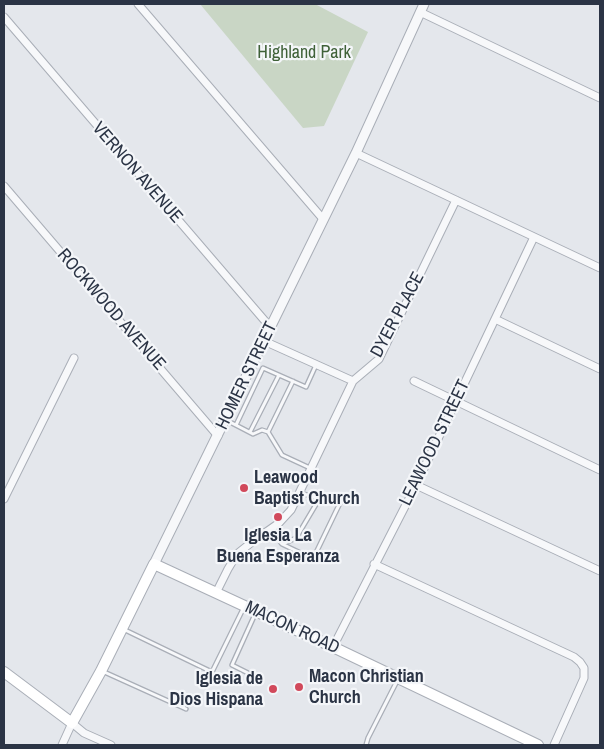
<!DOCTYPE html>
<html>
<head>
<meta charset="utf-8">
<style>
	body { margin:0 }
	#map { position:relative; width:604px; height:749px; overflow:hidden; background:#e4e7ec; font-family:"Archivo Narrow",sans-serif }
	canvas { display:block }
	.frame { position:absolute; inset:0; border:5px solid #2b3445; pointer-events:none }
</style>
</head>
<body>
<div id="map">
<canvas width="604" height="749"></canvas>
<div class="frame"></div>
</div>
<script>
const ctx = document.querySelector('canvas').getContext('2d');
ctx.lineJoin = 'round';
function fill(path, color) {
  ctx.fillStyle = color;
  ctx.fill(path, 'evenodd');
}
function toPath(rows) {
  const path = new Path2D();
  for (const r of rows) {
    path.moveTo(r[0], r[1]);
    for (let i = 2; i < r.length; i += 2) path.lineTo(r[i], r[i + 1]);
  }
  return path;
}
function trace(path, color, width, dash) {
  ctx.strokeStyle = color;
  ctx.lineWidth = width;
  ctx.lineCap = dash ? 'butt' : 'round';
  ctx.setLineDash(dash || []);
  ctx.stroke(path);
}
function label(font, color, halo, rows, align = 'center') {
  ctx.font = font + ' "Archivo Narrow",sans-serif';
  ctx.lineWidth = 4.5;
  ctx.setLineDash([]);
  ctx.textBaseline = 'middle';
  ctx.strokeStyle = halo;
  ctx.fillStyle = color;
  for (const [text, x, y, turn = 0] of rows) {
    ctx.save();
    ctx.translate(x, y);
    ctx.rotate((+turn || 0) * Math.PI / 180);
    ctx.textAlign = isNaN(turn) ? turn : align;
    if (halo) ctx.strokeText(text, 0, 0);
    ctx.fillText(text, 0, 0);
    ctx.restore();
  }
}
fill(toPath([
	[200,4,315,4,368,32,324,126,303,128]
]), '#c9d6c5');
const service = toPath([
	[226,420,253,434,262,430,268,432,282,455,310,468],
	[236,425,263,368,306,387,316,365],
	[250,432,279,375],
	[268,432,293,381],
	[271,530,282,544,313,559,340,503,321,495,314,497,300,493],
	[283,544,296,538,321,496],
	[256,612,232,665,256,677],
	[123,629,212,672,244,607],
	[102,671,186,709],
	[366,745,368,738,397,681]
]);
const minor = toPath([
	[138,4,323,219],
	[420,12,600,98],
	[4,17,271,328],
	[356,153,600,268],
	[4,186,218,436],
	[495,319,600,369],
	[264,341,353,381],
	[414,381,600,470],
	[416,485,600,571],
	[4,499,74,358],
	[374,564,574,657,580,662,584,668,584,678,554,745],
	[216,593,228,569,237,554,252,542,279,523,291,510,353,381,379,359,456,200],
	[333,647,416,485,534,237],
	[62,745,72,723,84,733,111,745]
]);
const tertiary = toPath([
	[154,564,356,153,424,4]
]);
const secondary = toPath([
	[4,672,72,723,101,671,154,564,333,647,538,745]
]);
trace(service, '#a9aeb7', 5.5);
trace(minor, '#a9aeb7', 9);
trace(tertiary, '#a9aeb7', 11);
trace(secondary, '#a9aeb7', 12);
trace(service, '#f7f8fa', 3);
trace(minor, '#f7f8fa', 7);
trace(tertiary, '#f7f8fa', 9);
trace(secondary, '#fff', 10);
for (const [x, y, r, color] of [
	[244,488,5,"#d1495b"],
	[278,517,5,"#d1495b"],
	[299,687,5,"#d1495b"],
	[273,689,5,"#d1495b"]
]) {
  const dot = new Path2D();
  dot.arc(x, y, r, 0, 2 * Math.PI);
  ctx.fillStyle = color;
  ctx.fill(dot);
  trace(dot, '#f4f6f9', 2);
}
label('18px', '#3f6138', '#f4f6f9', [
	["Highland Park",304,53]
]);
label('18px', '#2b3445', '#f4f6f9', [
	["VERNON AVENUE",137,173,49],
	["ROCKWOOD AVENUE",111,310,49],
	["DYER PLACE",398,315,-62],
	["HOMER STREET",247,376,-64],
	["LEAWOOD STREET",435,443,-64],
	["MACON ROAD",292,628,25]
]);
label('bold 18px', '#2b3445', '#f4f6f9', [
	["Leawood",254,478],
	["Baptist Church",254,499],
	["Iglesia La",278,536,"center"],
	["Buena Esperanza",278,557,"center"],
	["Macon Christian",309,677],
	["Church",309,698],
	["Iglesia de",263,679,"right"],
	["Dios Hispana",263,700,"right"]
], 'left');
</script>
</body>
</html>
